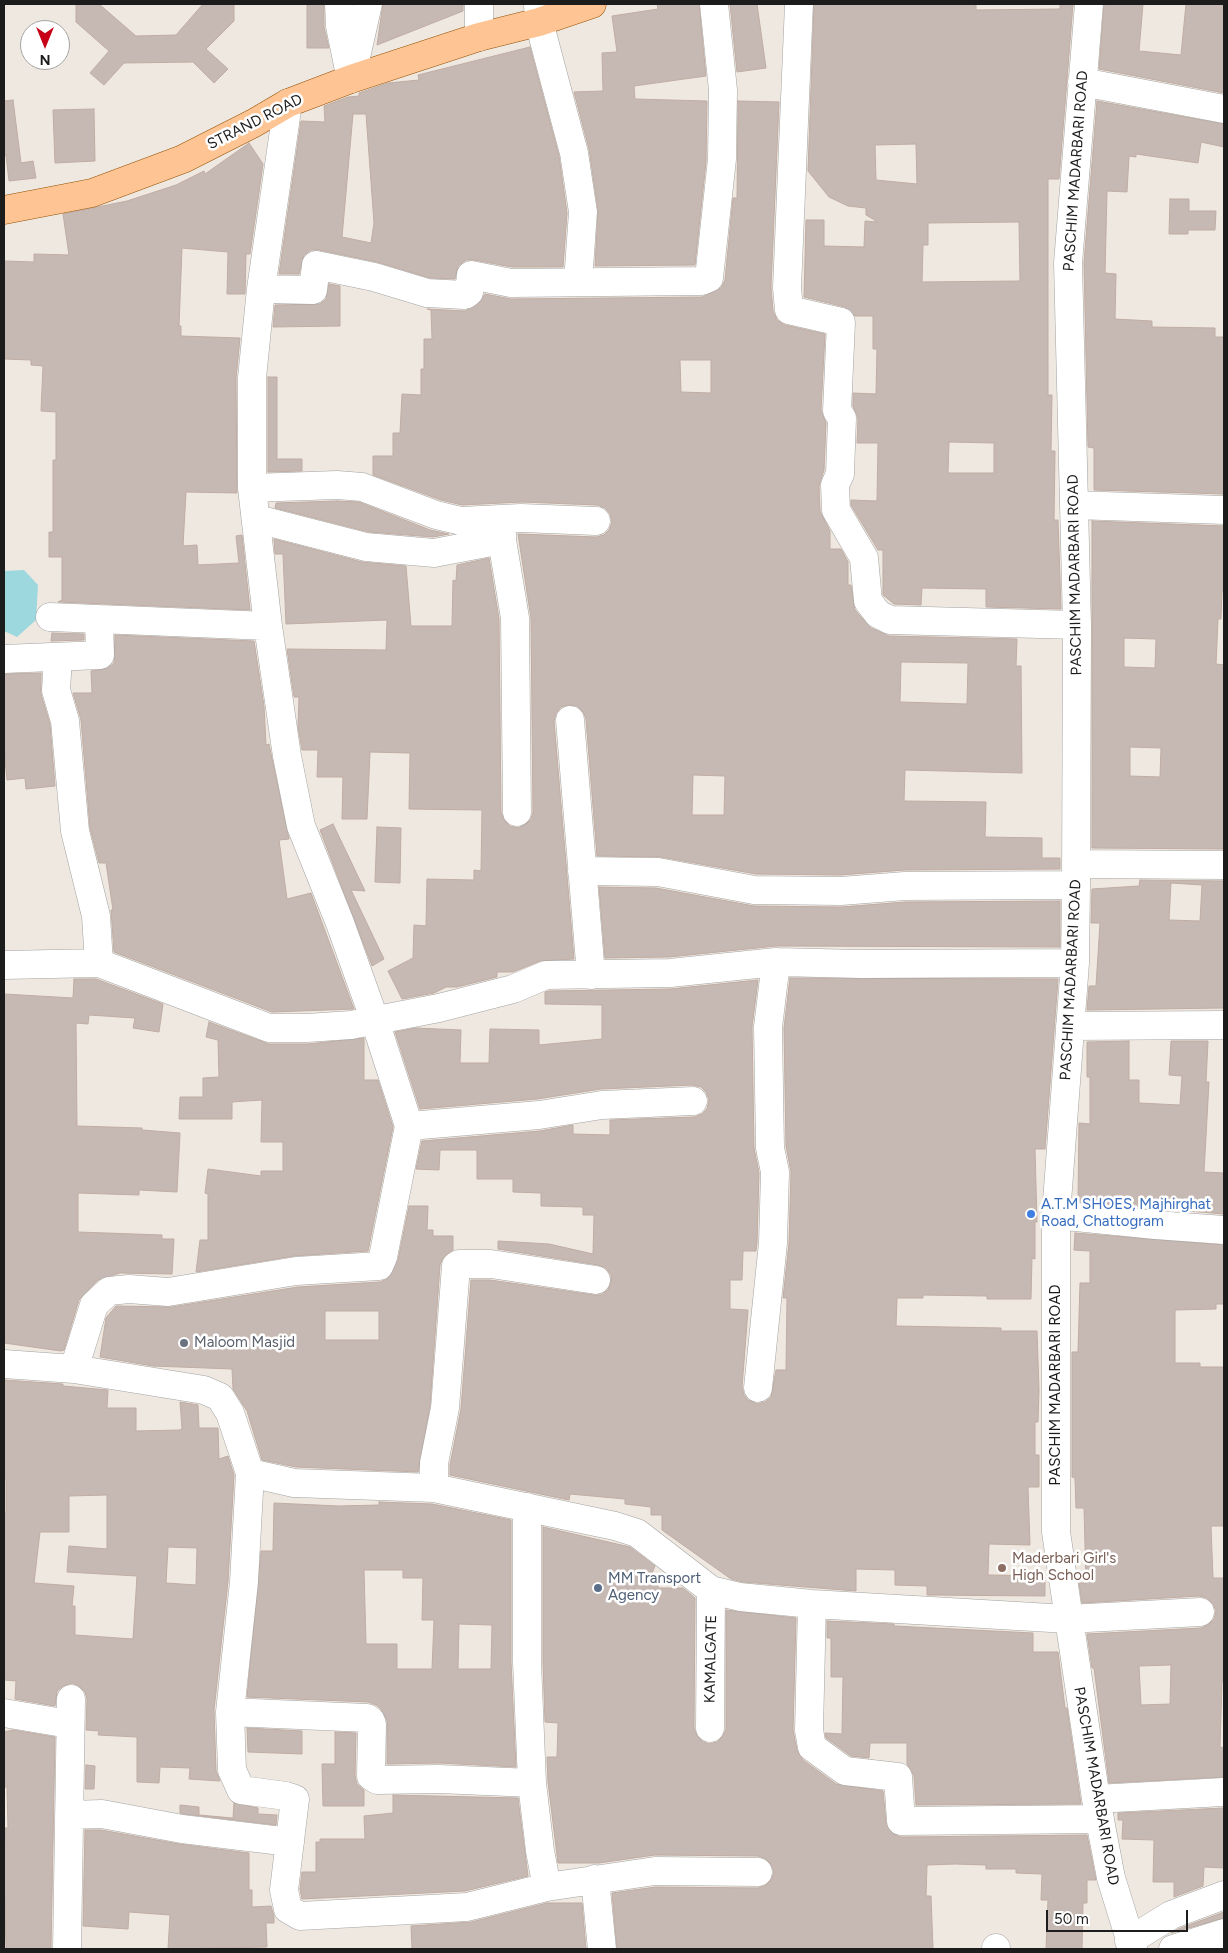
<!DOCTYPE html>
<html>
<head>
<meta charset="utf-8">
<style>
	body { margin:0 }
	#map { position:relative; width:1228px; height:1953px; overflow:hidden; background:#eee8e0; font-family:Figtree,sans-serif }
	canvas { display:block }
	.frame { position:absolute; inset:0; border:5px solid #1c1c1c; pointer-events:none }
	.north { position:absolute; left:20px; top:20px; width:50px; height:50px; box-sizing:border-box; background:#fff; border:1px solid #a4a4a4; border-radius:50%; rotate:180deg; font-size:14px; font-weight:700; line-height:20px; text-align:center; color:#1c1c1c }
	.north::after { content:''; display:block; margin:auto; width:18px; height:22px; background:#c70017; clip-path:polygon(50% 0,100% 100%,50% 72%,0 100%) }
	.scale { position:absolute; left:1046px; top:1910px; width:142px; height:22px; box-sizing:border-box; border:2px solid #1c1c1c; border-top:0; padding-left:6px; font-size:15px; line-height:18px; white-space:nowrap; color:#1c1c1c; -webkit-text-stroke:4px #fff; paint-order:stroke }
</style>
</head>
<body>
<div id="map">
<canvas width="1228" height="1953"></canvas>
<div class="frame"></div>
<div class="north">N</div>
<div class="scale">50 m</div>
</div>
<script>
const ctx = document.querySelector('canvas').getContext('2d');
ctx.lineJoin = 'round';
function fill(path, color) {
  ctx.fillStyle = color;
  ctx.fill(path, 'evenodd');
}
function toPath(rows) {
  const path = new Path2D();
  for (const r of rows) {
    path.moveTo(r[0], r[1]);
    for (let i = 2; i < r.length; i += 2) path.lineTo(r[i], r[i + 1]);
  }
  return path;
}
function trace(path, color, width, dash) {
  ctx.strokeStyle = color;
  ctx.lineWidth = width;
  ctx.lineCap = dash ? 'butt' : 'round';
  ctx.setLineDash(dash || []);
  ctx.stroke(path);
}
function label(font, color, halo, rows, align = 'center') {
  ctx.font = font + ' Figtree,sans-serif';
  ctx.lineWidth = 5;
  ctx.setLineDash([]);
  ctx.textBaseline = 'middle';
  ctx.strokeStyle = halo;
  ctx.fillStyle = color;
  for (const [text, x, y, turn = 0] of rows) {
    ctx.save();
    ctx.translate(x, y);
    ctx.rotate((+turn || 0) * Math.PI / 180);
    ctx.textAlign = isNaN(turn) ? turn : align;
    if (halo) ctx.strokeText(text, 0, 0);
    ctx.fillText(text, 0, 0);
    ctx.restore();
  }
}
fill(toPath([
	[24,570,38,585,36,620,17,637,4,631,4,571]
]), '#9ed8df');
const building = toPath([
	[76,4,99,4,136,36,176,35,203,4,234,4,234,21,206,49,228,69,214,83,193,62,124,63,104,85,90,73,109,51,76,22,76,4],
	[307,4,324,4,324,27,329,48,307,48,307,4],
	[383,4,463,4,463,11,377,45,383,4],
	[657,4,699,4,706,76,634,86,635,99,707,101,706,162,695,265,595,266,598,210,589,149,574,92,603,91,602,53,617,52,612,16,658,9,657,4],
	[730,4,757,4,766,68,737,72,730,4],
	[814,4,976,4,976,10,1060,9,1060,4,1073,4,1059,179,1048,179,1048,395,1052,395,1051,451,1055,451,1054,520,1058,520,1061,609,986,607,986,589,922,588,921,605,894,604,883,595,883,550,878,550,851,505,851,500,877,501,878,443,857,443,858,419,853,406,853,393,876,394,877,349,873,349,873,316,855,316,845,307,804,297,806,220,824,220,824,246,864,247,865,221,878,222,866,215,866,208,848,206,829,197,808,171,814,4],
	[916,144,917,184,876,180,875,145,916,144],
	[1019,222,1020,281,922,282,923,245,928,245,928,223,1019,222],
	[949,442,994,443,994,473,948,473,949,442],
	[1104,4,1143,4,1139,51,1181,55,1186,4,1224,4,1224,93,1099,69,1104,4],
	[530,47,559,156,567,213,563,267,512,267,474,260,466,260,458,266,455,279,430,278,377,262,319,250,311,250,304,255,299,274,279,274,301,121,325,122,324,106,348,97,359,96,359,93,388,83,419,80,418,75,530,47],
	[353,114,366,114,374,223,371,243,342,237,353,114],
	[13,100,21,163,33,161,36,178,9,181,6,155,4,156,4,101,13,100],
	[738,101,779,102,771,287,773,311,777,320,785,325,825,334,821,410,826,423,824,470,819,486,820,511,830,531,830,549,841,549,848,562,848,585,851,585,855,610,871,628,889,636,1017,639,1016,666,1021,666,1022,773,905,770,904,801,986,802,985,837,1042,838,1042,858,1060,858,1060,869,905,870,840,875,756,874,661,857,597,856,586,719,583,712,577,706,568,705,561,707,556,713,554,721,574,959,540,961,513,972,497,972,497,977,457,987,446,987,434,993,402,999,388,971,413,958,414,925,426,926,427,879,474,880,474,870,481,871,482,810,409,809,410,753,370,752,367,819,342,819,343,777,317,777,318,750,302,750,298,727,299,697,294,697,287,649,386,650,387,620,286,624,283,554,275,554,274,539,362,562,406,566,411,626,452,626,453,580,456,581,457,565,489,558,499,619,501,812,504,820,510,826,518,828,525,825,531,819,533,812,531,618,518,534,596,537,604,535,609,530,612,522,610,514,605,508,597,505,522,502,462,505,441,500,373,475,373,456,393,456,393,433,400,433,402,394,421,395,421,369,424,369,424,339,432,339,431,310,427,309,465,311,478,304,485,294,511,299,702,297,721,288,725,280,733,198,737,198,738,101],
	[680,360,711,360,711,393,681,392,680,360],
	[901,662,968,663,967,704,900,702,901,662],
	[693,775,725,776,724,815,692,815,693,775],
	[1097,101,1224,124,1224,147,1201,142,1198,163,1136,154,1136,157,1129,156,1127,192,1107,191,1105,273,1116,274,1115,319,1152,321,1152,327,1215,328,1215,337,1224,337,1224,494,1094,490,1094,448,1088,447,1084,263,1097,101],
	[94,109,95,161,55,163,53,110,94,109],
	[249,143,263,164,250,254,246,254,245,294,227,294,228,252,182,248,179,326,181,326,181,336,240,338,236,378,237,493,186,492,183,546,197,545,198,565,239,563,236,536,242,535,250,610,58,602,62,600,62,557,49,557,49,532,53,532,53,460,56,460,56,412,41,411,43,366,31,365,31,360,4,359,4,261,34,262,34,254,69,255,63,214,127,201,176,185,204,171,205,174,249,143],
	[1170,199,1189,199,1189,211,1216,211,1215,230,1188,230,1188,234,1169,234,1170,199],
	[329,284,340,286,340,326,273,327,275,305,320,304,326,299,329,284],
	[268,377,277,377,277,459,302,459,302,471,268,472,268,377],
	[337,501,359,502,430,530,449,534,433,537,369,532,275,508,276,503,337,501],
	[1092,521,1224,526,1224,592,1222,591,1221,619,1218,619,1216,664,1224,665,1224,849,1092,848,1092,521],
	[1124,638,1156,639,1155,668,1124,667,1124,638],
	[1130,747,1161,748,1160,777,1130,776,1130,747],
	[52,633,84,634,84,640,51,641,52,633],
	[115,635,254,641,264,706,266,745,269,744,289,839,279,840,287,899,311,893,354,1009,272,1012,114,952,111,910,113,910,106,863,99,863,90,828,81,720,73,693,92,693,91,671,108,668,114,663,115,635],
	[41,673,41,694,50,724,55,786,26,789,25,778,7,780,4,749,4,674,41,673],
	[333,824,365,891,351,890,384,959,372,966,320,830,333,824],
	[377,827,401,828,400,883,375,882,377,827],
	[1140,880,1224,881,1224,1008,1087,1010,1089,986,1096,986,1100,923,1091,923,1092,889,1139,886,1140,880],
	[1171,883,1202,885,1200,921,1169,920,1171,883],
	[599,887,656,888,754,906,841,907,906,902,1060,901,1060,947,776,946,669,957,605,958,599,887],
	[790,978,1058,979,1045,1149,1035,1149,1037,1222,1035,1222,1035,1259,1032,1258,1031,1299,987,1299,987,1296,923,1295,923,1298,897,1298,896,1326,1001,1328,1001,1331,1037,1331,1039,1390,1038,1422,1035,1422,1035,1455,1039,1455,1039,1487,1028,1487,1030,1545,989,1544,988,1575,1045,1576,1045,1596,927,1595,927,1586,895,1585,895,1570,856,1569,856,1591,743,1582,731,1579,662,1530,662,1515,651,1515,651,1507,625,1504,625,1499,570,1494,569,1500,564,1499,450,1475,450,1465,461,1409,471,1280,490,1280,594,1295,601,1295,608,1290,611,1282,611,1275,606,1268,598,1265,498,1249,498,1241,549,1244,593,1254,594,1215,583,1215,583,1207,541,1206,541,1193,513,1192,513,1179,477,1179,477,1150,440,1150,439,1170,416,1169,422,1141,540,1131,573,1125,573,1134,610,1135,610,1120,694,1117,702,1114,707,1109,709,1100,706,1092,701,1087,692,1085,601,1089,537,1099,420,1109,395,1032,416,1028,461,1030,460,1063,489,1063,490,1029,539,1030,539,1045,602,1039,602,1005,545,1004,545,992,549,991,670,989,758,980,752,1027,754,1148,759,1173,757,1242,756,1251,743,1251,742,1280,730,1280,730,1309,748,1310,742,1387,744,1395,748,1400,757,1404,765,1402,771,1397,776,1370,786,1370,787,1298,783,1298,789,1243,791,1172,786,1146,784,1028,790,978],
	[74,979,96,979,163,1004,159,1032,133,1028,135,1018,89,1015,88,1024,76,1023,77,1126,142,1128,142,1130,180,1133,177,1192,139,1190,139,1195,78,1193,78,1232,162,1235,162,1239,174,1239,172,1274,120,1273,98,1280,79,1300,64,1350,61,1351,4,1343,4,994,73,998,74,979],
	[209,1022,269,1044,308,1044,364,1038,364,1080,378,1080,393,1127,368,1251,294,1256,196,1272,200,1240,208,1240,208,1194,205,1193,208,1169,261,1176,261,1171,283,1171,283,1142,261,1142,262,1100,232,1102,232,1119,179,1119,180,1097,203,1097,203,1078,219,1077,218,1040,206,1037,209,1022],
	[1129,1041,1129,1080,1139,1080,1139,1103,1180,1105,1182,1076,1169,1075,1171,1041,1208,1041,1206,1082,1209,1082,1204,1172,1224,1173,1224,1214,1078,1202,1079,1123,1090,1124,1090,1077,1087,1077,1087,1042,1129,1041],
	[409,1206,428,1206,427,1230,433,1230,433,1236,453,1236,453,1250,443,1258,440,1265,430,1406,418,1472,296,1467,262,1460,247,1411,233,1389,232,1369,153,1366,100,1357,106,1318,116,1306,171,1307,298,1287,380,1282,387,1279,398,1260,409,1206],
	[325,1311,379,1311,379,1340,325,1340,325,1311],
	[1075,1233,1224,1245,1224,1304,1216,1304,1216,1309,1175,1310,1175,1363,1200,1363,1200,1367,1224,1367,1224,1526,1211,1526,1213,1578,1224,1578,1224,1681,1222,1681,1220,1747,1224,1748,1224,1777,1109,1783,1094,1668,1092,1668,1087,1634,1201,1628,1208,1625,1214,1619,1216,1611,1213,1604,1207,1598,1199,1596,1082,1603,1079,1583,1086,1583,1084,1508,1076,1508,1075,1478,1072,1477,1072,1352,1078,1352,1080,1283,1090,1283,1090,1251,1074,1250,1075,1233],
	[1171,1665,1170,1704,1141,1705,1139,1666,1171,1665],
	[4,1380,63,1384,63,1386,108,1390,107,1408,136,1408,136,1431,180,1430,182,1428,180,1402,198,1405,199,1428,218,1428,219,1459,228,1456,234,1475,228,1581,214,1710,216,1771,220,1781,189,1779,190,1768,160,1767,159,1783,137,1782,137,1737,98,1735,99,1731,86,1730,87,1699,85,1692,79,1686,72,1683,63,1686,57,1691,55,1706,15,1699,16,1681,4,1680,4,1513,6,1513,6,1479,4,1479,4,1380],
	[107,1495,107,1549,69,1546,67,1572,137,1576,133,1639,75,1635,75,1606,72,1606,74,1586,34,1583,40,1532,69,1532,69,1496,107,1495],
	[168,1547,197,1548,196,1585,166,1583,168,1547],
	[379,1502,432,1504,511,1520,511,1662,516,1767,439,1763,387,1764,387,1721,381,1709,376,1705,368,1702,247,1697,261,1551,273,1551,274,1503,339,1506,379,1505,379,1502],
	[364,1570,403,1570,403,1578,423,1578,422,1620,434,1620,432,1669,397,1669,397,1644,366,1644,364,1570],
	[459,1624,492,1625,491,1669,458,1669,459,1624],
	[543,1527,630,1547,655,1566,648,1583,658,1583,658,1588,683,1588,695,1598,694,1728,697,1736,703,1742,709,1744,717,1742,723,1736,726,1729,726,1610,796,1618,793,1730,797,1750,803,1760,836,1784,883,1791,886,1823,893,1834,901,1837,1087,1835,1096,1880,1087,1880,1087,1903,1083,1903,1082,1949,1046,1949,1048,1900,1041,1900,1042,1874,1016,1873,1016,1869,986,1869,986,1865,955,1864,927,1865,926,1896,931,1896,933,1949,617,1949,612,1893,656,1887,758,1888,766,1885,771,1880,774,1872,771,1864,766,1859,758,1856,655,1855,599,1863,558,1863,548,1782,547,1757,557,1757,558,1723,545,1722,543,1662,543,1527],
	[827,1621,894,1624,894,1626,1033,1633,1033,1652,1058,1652,1065,1708,1067,1708,1081,1804,916,1805,914,1776,907,1764,907,1743,870,1743,869,1758,851,1756,826,1738,825,1733,842,1734,843,1677,831,1677,831,1638,827,1638,827,1621],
	[247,1728,302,1731,302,1754,248,1752,247,1728],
	[13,1730,55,1737,51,1949,6,1949,4,1870,5,1828,8,1828,7,1787,4,1787,4,1732,13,1730],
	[335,1732,356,1733,355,1776,357,1784,364,1790,364,1806,323,1806,322,1764,335,1764,335,1732],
	[86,1765,95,1766,94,1789,85,1789,86,1765],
	[393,1795,518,1798,528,1876,465,1891,302,1899,300,1889,302,1872,316,1872,316,1842,320,1842,320,1839,365,1839,364,1816,393,1813,393,1795],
	[234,1803,258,1808,258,1814,277,1815,276,1825,184,1814,180,1813,180,1805,199,1807,199,1815,233,1818,234,1803],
	[1224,1808,1224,1868,1204,1867,1203,1886,1174,1897,1174,1882,1153,1882,1154,1840,1122,1839,1123,1820,1118,1820,1118,1813,1224,1808],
	[85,1830,101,1830,179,1844,249,1853,249,1890,252,1890,252,1907,271,1906,274,1916,274,1923,266,1923,267,1947,168,1949,170,1915,129,1912,128,1929,83,1926,85,1830],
	[547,1903,582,1903,586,1949,412,1949,411,1926,471,1922,547,1903],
	[1224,1912,1224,1918,1171,1933,1178,1929,1224,1912]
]);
fill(building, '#c6b9b4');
trace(building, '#c0aca2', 1);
const minor = toPath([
	[339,4,340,26,349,70],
	[479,4,479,37],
	[538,4,539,22,574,153,583,212,578,282],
	[799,4,787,288,789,310,841,322,837,411,842,418,840,474,835,485,836,510,864,558,868,601,878,614,890,620,1077,625],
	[1089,4,1068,263,1077,625,1076,885,1075,963,1056,1215,1056,1532,1096,1799,1111,1878,1133,1949],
	[351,79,368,4],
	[1082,82,1224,109],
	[261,289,313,290,316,265,374,277,427,293,465,295,469,292,471,275,511,283,702,281,709,278,722,159,723,90,714,4],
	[252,488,337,485,362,487,436,515,461,521,521,518,596,521],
	[1074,505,1224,510],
	[257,519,366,547,434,553,502,540,502,521],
	[502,540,515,618,517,812],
	[50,617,268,626],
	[58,658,56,690,65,721,75,831,96,916,99,963],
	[4,659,100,655,99,619],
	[570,720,591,975],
	[1076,864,1224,865],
	[582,871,658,872,754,890,841,891,905,886,1076,885],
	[4,965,99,963,269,1028,307,1028,351,1025,439,1008,513,989,546,975,670,973,776,962,861,964,1075,963],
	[1070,1026,1224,1025],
	[409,1126,539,1115,602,1105,693,1101],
	[1056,1215,1155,1225,1224,1230],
	[4,1364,74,1369,204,1390,220,1397,230,1413,250,1473,294,1483,434,1488,615,1526,637,1533,711,1590,740,1597,812,1604,1068,1619,1200,1612],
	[74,1369,94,1305,109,1291,129,1289,168,1292,296,1271,379,1266,383,1257,409,1126,375,1021,340,923,301,826,287,756,268,626,252,488,252,378,261,289,288,103],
	[758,1388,773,1243,775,1172,770,1148,768,1027,776,962],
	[250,1473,244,1582,230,1712,232,1770,241,1790,286,1796,295,1799,284,1890,288,1909,300,1916,467,1907,547,1887,655,1871,758,1872],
	[434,1488,434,1463,445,1408,456,1266,459,1264,491,1264,596,1280],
	[527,1507,527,1662,532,1783,540,1851,547,1887],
	[812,1604,809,1730,812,1747,845,1771,898,1777,901,1821,1100,1819],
	[230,1712,367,1718,371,1721,372,1725,371,1776,377,1780,438,1779,532,1783],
	[4,1713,69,1724],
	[710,1728,711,1590],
	[1096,1799,1223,1792],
	[69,1815,102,1814,182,1829,290,1842],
	[595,1879,602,1949],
	[1129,1941,1171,1915,1224,1895],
	[67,1949,71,1699],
	[996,1949,996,1948],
	[1173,1949,1224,1933]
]);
const major = toPath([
	[4,210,92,193,183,159,254,123,288,103,351,79,479,37,539,22,592,4]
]);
trace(minor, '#a3a3a3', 29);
trace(major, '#935100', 29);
trace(minor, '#fff', 28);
trace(major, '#ffc494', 28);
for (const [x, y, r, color] of [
	[1031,1214,5,"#3f7fe0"],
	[184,1343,5,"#6b7280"],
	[1002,1568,5,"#8d6e63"],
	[598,1588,5,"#5c6f8a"]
]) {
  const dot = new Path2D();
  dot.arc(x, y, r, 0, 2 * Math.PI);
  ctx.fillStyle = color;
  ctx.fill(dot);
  trace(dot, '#fff', 2);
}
label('15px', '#1c1c1c', '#fff', [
	["STRAND ROAD",255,122,-27],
	["PASCHIM MADARBARI ROAD",1076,171,-86],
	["PASCHIM MADARBARI ROAD",1075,575,-91],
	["PASCHIM MADARBARI ROAD",1071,980,-87],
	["PASCHIM MADARBARI ROAD",1056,1385,-90],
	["KAMALGATE",711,1659,-89],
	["PASCHIM MADARBARI ROAD",1096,1786,80]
]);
label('15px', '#366cbe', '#fff', [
	["A.T.M SHOES, Majhirghat",1041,1205],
	["Road, Chattogram",1041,1222]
], 'left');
label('15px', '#5b616d', '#fff', [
	["Maloom Masjid",194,1343]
], 'left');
label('15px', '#785e54', '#fff', [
	["Maderbari Girl's",1012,1559],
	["High School",1012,1576]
], 'left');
label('15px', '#4e5e75', '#fff', [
	["MM Transport",608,1579],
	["Agency",608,1596]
], 'left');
</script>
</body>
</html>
